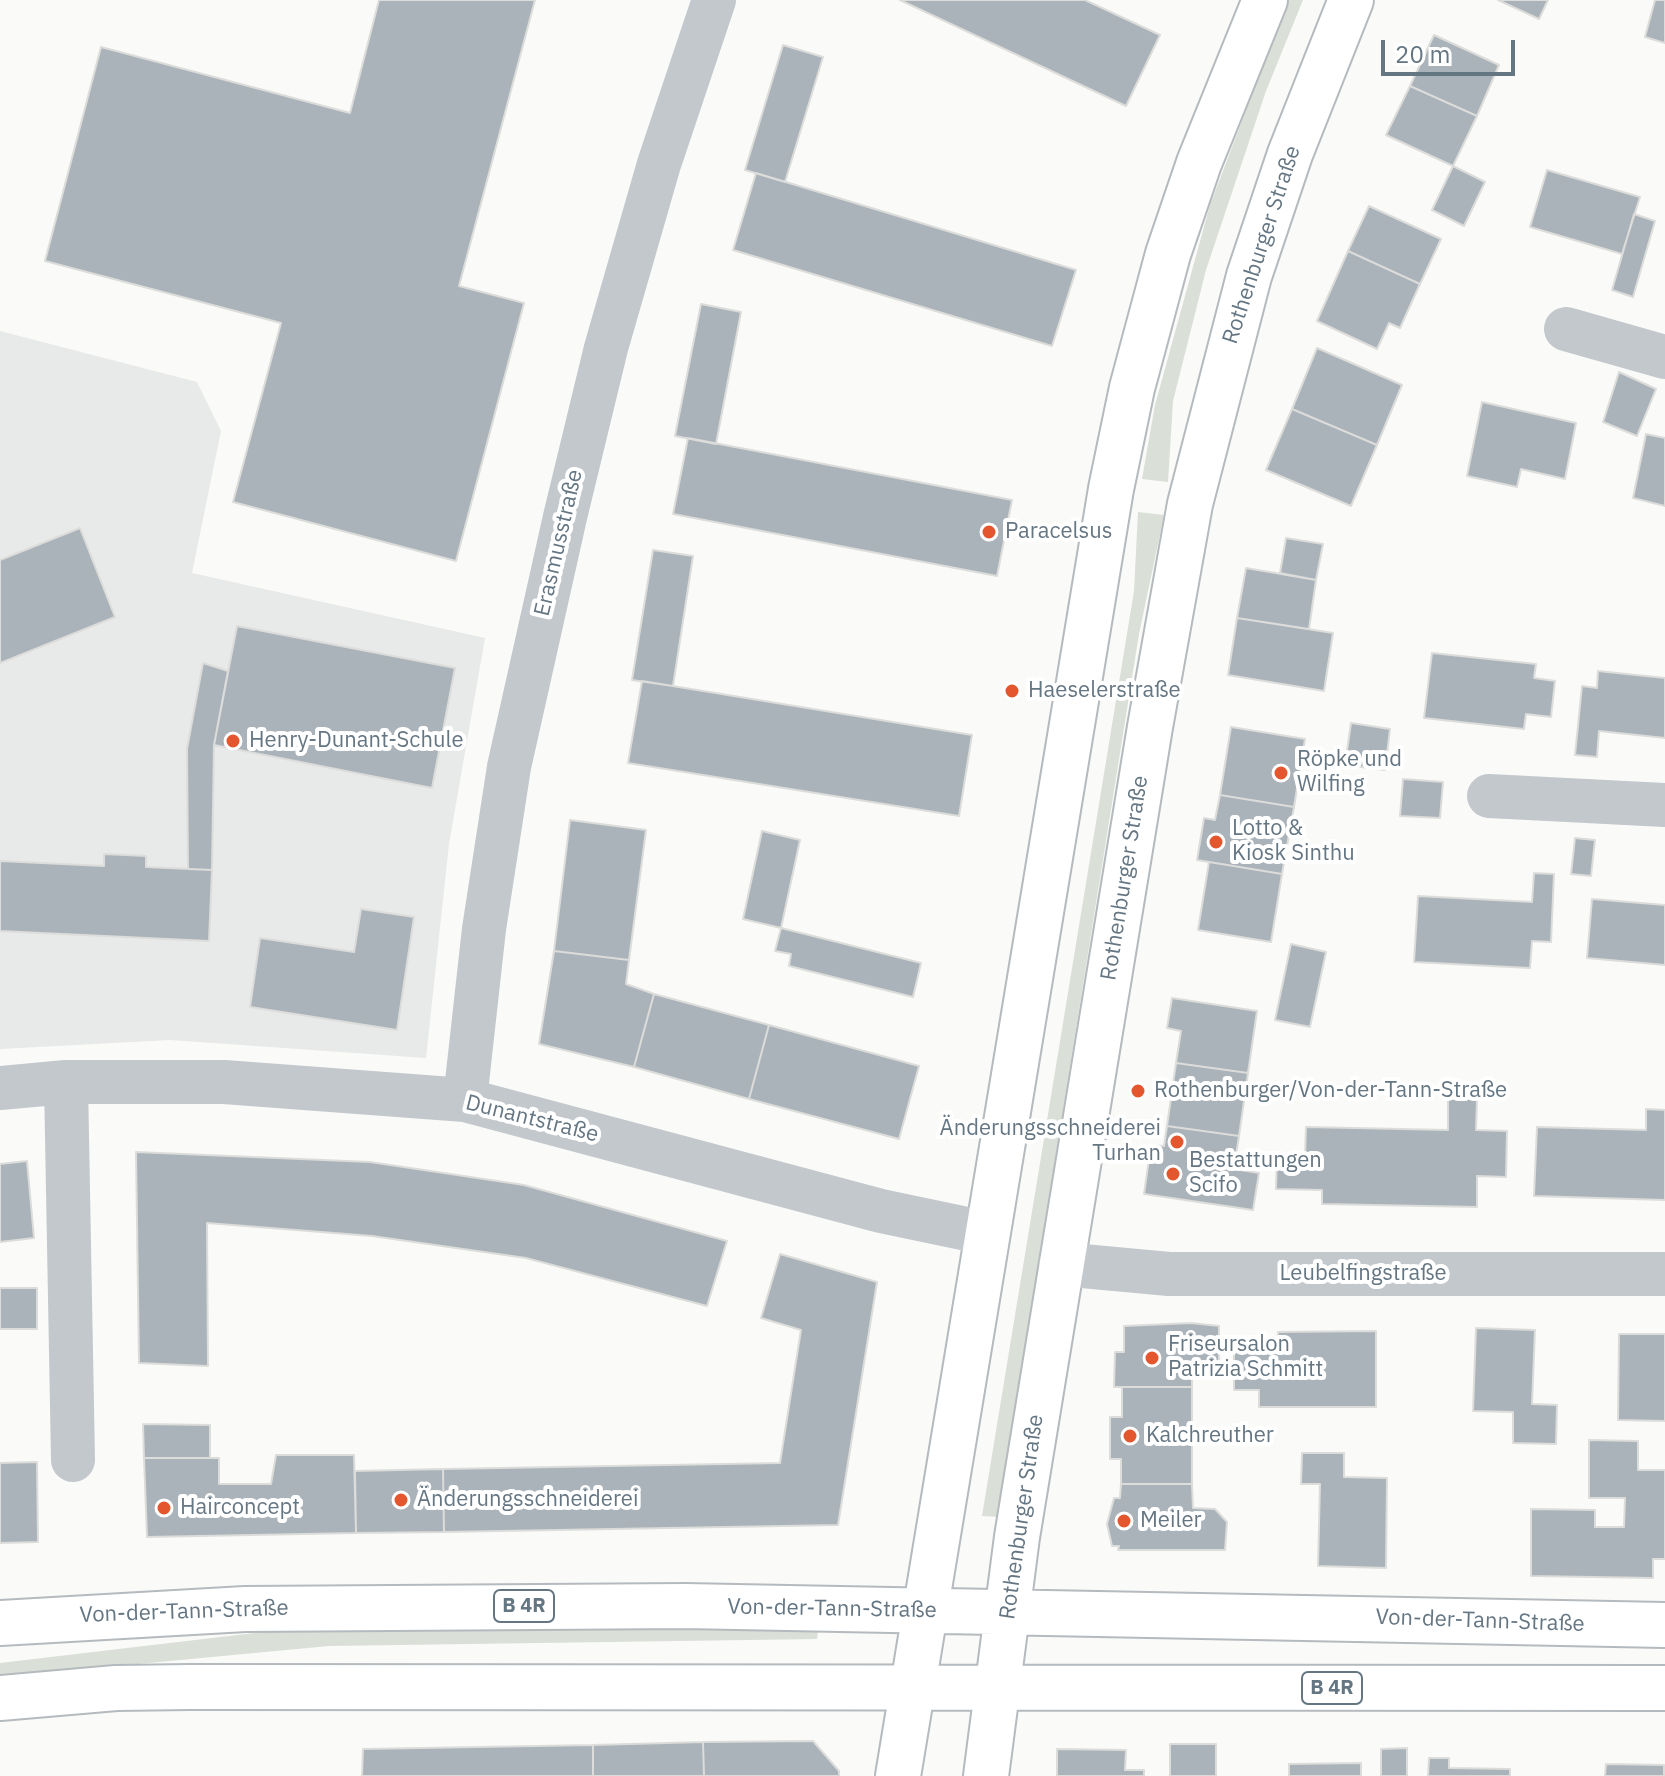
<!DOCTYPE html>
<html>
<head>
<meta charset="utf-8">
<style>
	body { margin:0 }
	#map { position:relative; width:1665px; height:1776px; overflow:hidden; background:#fafaf8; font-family:"IBM Plex Sans",sans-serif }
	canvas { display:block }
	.scale { position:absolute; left:1381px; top:40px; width:134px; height:36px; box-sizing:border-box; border:4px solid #657683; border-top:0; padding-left:10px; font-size:24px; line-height:28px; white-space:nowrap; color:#657683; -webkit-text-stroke:6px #fff; paint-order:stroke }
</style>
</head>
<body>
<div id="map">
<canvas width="1665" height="1776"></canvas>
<div class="scale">20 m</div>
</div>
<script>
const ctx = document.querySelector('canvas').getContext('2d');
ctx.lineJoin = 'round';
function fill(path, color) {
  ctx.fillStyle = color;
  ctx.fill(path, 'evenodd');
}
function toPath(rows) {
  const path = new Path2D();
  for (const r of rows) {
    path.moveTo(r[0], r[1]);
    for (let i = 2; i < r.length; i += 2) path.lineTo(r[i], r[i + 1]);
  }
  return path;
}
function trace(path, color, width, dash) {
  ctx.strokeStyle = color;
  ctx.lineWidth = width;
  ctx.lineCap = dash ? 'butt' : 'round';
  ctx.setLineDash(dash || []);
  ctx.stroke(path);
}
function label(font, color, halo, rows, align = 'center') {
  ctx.font = font + ' "IBM Plex Sans",sans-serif';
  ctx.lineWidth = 8;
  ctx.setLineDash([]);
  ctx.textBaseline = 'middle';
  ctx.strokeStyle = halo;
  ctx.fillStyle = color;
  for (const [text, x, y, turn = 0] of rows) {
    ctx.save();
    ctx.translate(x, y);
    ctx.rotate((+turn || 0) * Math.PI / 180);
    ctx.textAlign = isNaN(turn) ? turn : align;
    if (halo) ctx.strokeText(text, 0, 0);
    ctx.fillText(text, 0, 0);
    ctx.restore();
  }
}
fill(toPath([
	[0,331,197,382,221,431,192,573,485,638,449,844,426,1058,170,1040,0,1049]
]), '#e8e9e9');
fill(toPath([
	[1288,0,1303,0,1266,91,1206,270,1173,401,1168,482,1142,479,1155,405,1210,205],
	[1138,512,1164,515,1139,634,998,1517,982,1516,1134,591],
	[688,1629,818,1630,817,1639,329,1646,0,1677,0,1663,280,1630]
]), '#dadfd7');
const building = toPath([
	[379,0,535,0,459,286,524,303,456,561,233,502,281,323,45,261,101,47,350,113,379,0],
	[900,0,1085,0,1160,35,1126,106,900,0],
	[1498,0,1548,0,1539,19,1498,0],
	[1655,0,1665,0,1665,43,1645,37,1655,0],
	[1434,35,1499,65,1477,116,1410,86,1434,35],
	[783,45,823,57,785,182,745,170,783,45],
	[1410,86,1477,116,1453,166,1386,135,1410,86],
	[1453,166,1485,182,1464,226,1432,210,1453,166],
	[1547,170,1640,197,1622,254,1530,227,1547,170],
	[756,173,1076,270,1052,346,733,250,756,173],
	[1369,206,1441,239,1420,284,1348,251,1369,206],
	[1634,214,1655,221,1633,297,1612,290,1634,214],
	[1348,251,1420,284,1400,328,1389,323,1377,349,1317,321,1348,251],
	[701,304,741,312,716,444,675,436,701,304],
	[1317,348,1402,385,1377,445,1292,409,1317,348],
	[1619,372,1656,389,1637,436,1603,422,1619,372],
	[1482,402,1576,423,1565,479,1521,469,1517,487,1467,476,1482,402],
	[1292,409,1377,445,1351,506,1266,470,1292,409],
	[1646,434,1665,438,1665,506,1633,498,1646,434],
	[688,438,1012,500,997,576,673,514,688,438],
	[80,528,115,617,0,663,0,560,80,528],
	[1286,538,1323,544,1316,580,1280,573,1286,538],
	[653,550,693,556,673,686,632,680,653,550],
	[1246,568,1316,580,1309,629,1237,618,1246,568],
	[1237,618,1333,633,1324,691,1228,675,1237,618],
	[237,626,455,668,432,788,214,745,237,626],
	[1432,653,1536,664,1534,678,1555,681,1551,717,1526,714,1524,729,1424,718,1432,653],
	[203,663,228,671,214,745,212,870,188,869,187,749,203,663],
	[1598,671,1665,678,1665,738,1599,731,1597,757,1575,755,1582,686,1597,688,1598,671],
	[642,681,972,735,959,816,628,763,642,681],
	[1351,723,1390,729,1385,770,1345,765,1351,723],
	[1231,727,1305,739,1294,807,1220,795,1231,727],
	[1403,779,1443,782,1440,818,1400,816,1403,779],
	[1220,795,1294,807,1282,874,1197,860,1204,818,1215,820,1220,795],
	[570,820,646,830,629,960,554,951,570,820],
	[762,831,800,840,781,928,743,919,762,831],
	[1575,838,1595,840,1591,876,1571,874,1575,838],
	[104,854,146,856,146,867,212,870,209,941,0,931,0,861,104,866,104,854],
	[1209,862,1282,874,1271,942,1198,930,1209,862],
	[1534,873,1554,874,1551,942,1532,941,1530,968,1414,962,1418,896,1532,902,1534,873],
	[1592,899,1665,905,1665,965,1587,958,1592,899],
	[361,909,414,917,397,1030,250,1007,260,938,354,952,361,909],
	[781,928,921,963,913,997,789,966,791,954,775,951,781,928],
	[1291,944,1326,952,1310,1027,1275,1020,1291,944],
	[554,951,629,960,626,984,654,994,634,1067,539,1044,554,951],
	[654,994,769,1025,749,1099,634,1067,654,994],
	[1172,998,1257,1011,1248,1073,1176,1063,1181,1031,1167,1028,1172,998],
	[769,1025,919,1066,899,1139,749,1099,769,1025],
	[1176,1063,1248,1073,1239,1136,1167,1126,1176,1063],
	[1448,1099,1477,1099,1476,1130,1507,1131,1506,1177,1477,1176,1477,1207,1322,1204,1322,1190,1276,1189,1277,1156,1305,1156,1306,1127,1448,1130,1448,1099],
	[1646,1109,1665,1110,1665,1200,1534,1196,1537,1127,1646,1130,1646,1109],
	[1167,1126,1239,1136,1234,1169,1259,1173,1253,1210,1144,1194,1151,1145,1164,1146,1167,1126],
	[136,1152,370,1162,524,1185,727,1241,707,1306,526,1258,372,1236,207,1223,208,1366,139,1363,136,1152],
	[27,1161,34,1238,0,1242,0,1164,27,1161],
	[780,1254,877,1282,838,1525,444,1532,443,1469,780,1463,801,1330,761,1318,780,1254],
	[0,1288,37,1288,37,1329,0,1329,0,1288],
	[1191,1323,1219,1326,1219,1365,1192,1365,1192,1387,1114,1387,1115,1352,1124,1352,1124,1326,1191,1323],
	[1476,1328,1535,1330,1532,1404,1557,1405,1556,1444,1513,1443,1513,1412,1473,1411,1476,1328],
	[1376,1331,1376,1407,1259,1407,1259,1390,1234,1390,1234,1351,1277,1351,1278,1332,1376,1331],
	[1619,1334,1665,1334,1665,1421,1618,1420,1619,1334],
	[1122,1387,1192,1387,1192,1484,1121,1484,1121,1459,1110,1459,1110,1417,1122,1417,1122,1387],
	[143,1424,210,1425,210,1458,144,1458,143,1424],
	[1589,1440,1638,1441,1638,1470,1665,1470,1665,1559,1653,1559,1653,1578,1531,1576,1531,1509,1595,1510,1595,1527,1624,1527,1625,1498,1589,1498,1589,1440],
	[1302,1453,1344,1453,1344,1477,1387,1478,1386,1568,1318,1566,1320,1484,1301,1484,1302,1453],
	[276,1455,354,1455,356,1533,147,1537,144,1458,219,1458,219,1484,271,1484,276,1455],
	[37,1462,38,1542,0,1543,0,1463,37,1462],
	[443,1469,444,1532,356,1533,355,1471,443,1469],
	[1121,1484,1192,1484,1193,1508,1215,1509,1227,1522,1225,1550,1118,1550,1119,1546,1112,1546,1107,1524,1114,1498,1120,1498,1121,1484],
	[813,1741,839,1771,839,1776,704,1776,703,1742,813,1741],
	[703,1742,704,1776,593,1776,593,1745,703,1742],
	[1170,1744,1216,1744,1216,1776,1170,1776,1170,1744],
	[593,1745,593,1776,362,1776,363,1749,593,1745],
	[1407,1748,1407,1776,1381,1776,1381,1749,1407,1748],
	[1057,1749,1126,1750,1125,1770,1144,1770,1144,1776,1057,1776,1057,1749],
	[1429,1758,1449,1758,1449,1768,1510,1769,1510,1776,1428,1776,1429,1758],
	[1361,1763,1361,1776,1289,1776,1289,1764,1361,1763],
	[1606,1764,1664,1765,1664,1776,1605,1776,1606,1764]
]);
fill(building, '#aab3b9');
trace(building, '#dcdcda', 2);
const major = toPath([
	[0,1623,245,1609,685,1606,1665,1625],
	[0,1698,116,1688,190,1687,1665,1688],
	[898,1776,1111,489,1132,388,1168,254,1199,163,1265,0],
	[986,1776,1017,1537,1150,727,1190,504,1249,276,1290,154,1351,0]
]);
trace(major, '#b5babe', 48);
trace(toPath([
	[1566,329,1665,357],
	[1489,796,1665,805],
	[66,1082,73,1460],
	[0,1088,66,1082,224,1082,465,1100,881,1211,986,1233],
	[465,1100,484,929,509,767,565,517,606,348,659,164,714,0],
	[1061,1264,1169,1274,1665,1274]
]), '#c3c8cc', 44);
trace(major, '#fff', 44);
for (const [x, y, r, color] of [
	[989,532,8,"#e4572e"],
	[1012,691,8,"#e4572e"],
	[233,741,8,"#e4572e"],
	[1281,773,8,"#e4572e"],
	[1216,842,8,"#e4572e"],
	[1138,1091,8,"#e4572e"],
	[1177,1142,8,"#e4572e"],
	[1173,1174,8,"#e4572e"],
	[1152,1358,8,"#e4572e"],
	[1130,1436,8,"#e4572e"],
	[401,1500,8,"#e4572e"],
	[164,1508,8,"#e4572e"],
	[1124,1521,8,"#e4572e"]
]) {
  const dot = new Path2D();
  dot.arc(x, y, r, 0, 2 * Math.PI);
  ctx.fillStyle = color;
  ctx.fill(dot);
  trace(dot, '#fff', 3);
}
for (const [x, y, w] of [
	[524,1606,60],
	[1332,1688,60]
]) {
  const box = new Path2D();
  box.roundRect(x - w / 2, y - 16, w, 32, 6);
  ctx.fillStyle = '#fff';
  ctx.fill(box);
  trace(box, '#657683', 2);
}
label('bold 20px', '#657683', null, [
	["B 4R",524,1606],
	["B 4R",1332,1688]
]);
label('22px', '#657683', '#fff', [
	["Rothenburger Straße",1262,245,-72],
	["Erasmusstraße",559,543,-77],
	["Rothenburger Straße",1125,878,-81],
	["Dunantstraße",532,1119,14],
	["Leubelfingstraße",1363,1274],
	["Rothenburger Straße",1022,1517,-82],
	["Von-der-Tann-Straße",832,1609,1],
	["Von-der-Tann-Straße",184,1612,-2],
	["Von-der-Tann-Straße",1480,1621,2]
]);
label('22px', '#657683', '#fff', [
	["Paracelsus",1005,532],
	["Haeselerstraße",1028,691],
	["Henry-Dunant-Schule",249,741],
	["Röpke und",1297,760],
	["Wilfing",1297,785],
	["Lotto &",1232,829],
	["Kiosk Sinthu",1232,854],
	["Rothenburger/Von-der-Tann-Straße",1154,1091],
	["Änderungsschneiderei",1161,1129,"right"],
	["Turhan",1161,1154,"right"],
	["Bestattungen",1189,1161],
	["Scifo",1189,1186],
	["Friseursalon",1168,1345],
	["Patrizia Schmitt",1168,1370],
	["Kalchreuther",1146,1436],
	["Änderungsschneiderei",417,1500],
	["Hairconcept",180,1508],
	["Meiler",1140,1521]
], 'left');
</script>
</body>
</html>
